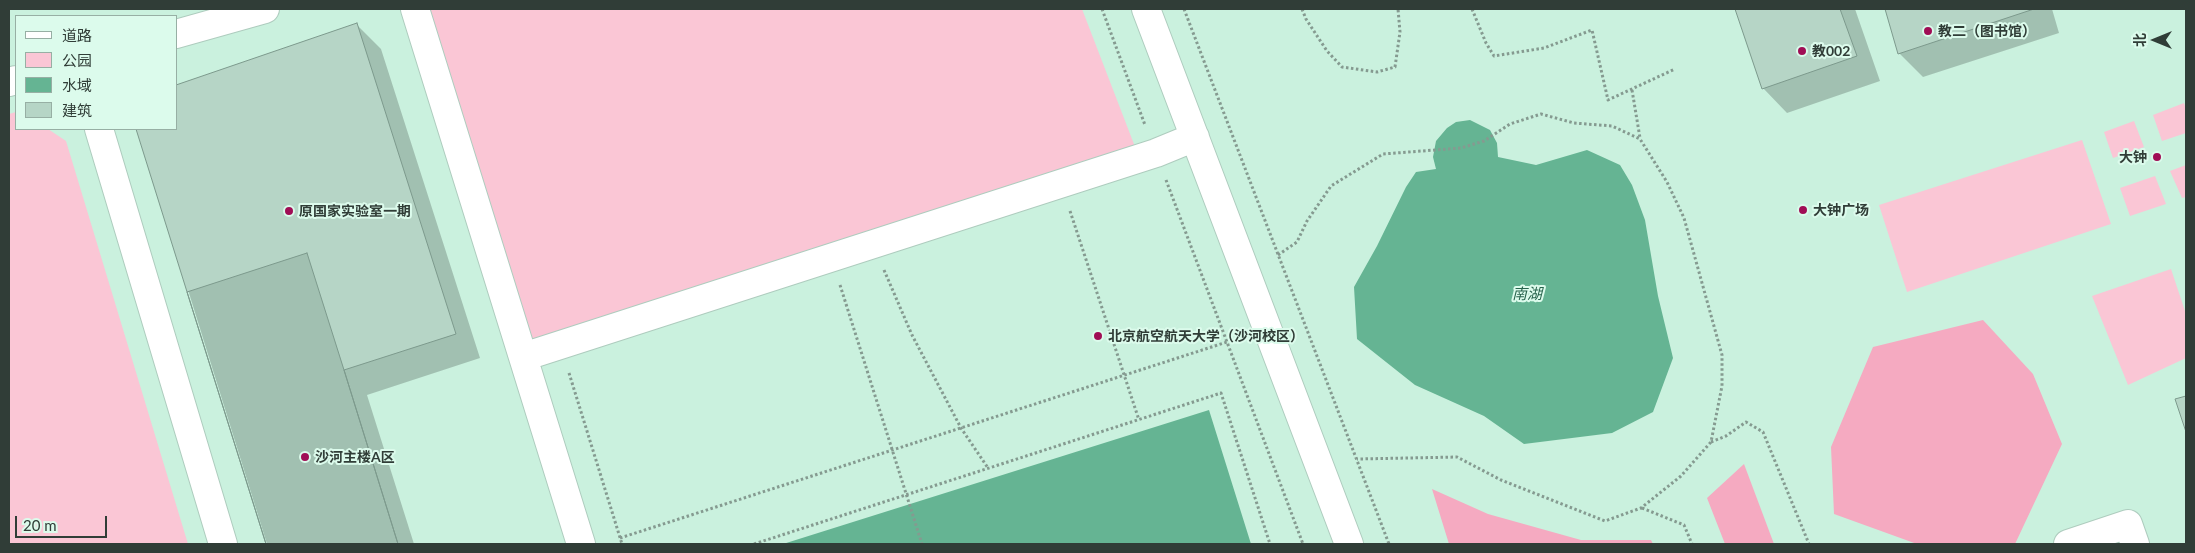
<!DOCTYPE html>
<html>
<head>
<meta charset="utf-8">
<style>
	body { margin:0 }
	#map { position:relative; width:2195px; height:553px; overflow:hidden; background:#dcfbec; font-family:Lato,"Noto Sans SC",sans-serif }
	canvas { display:block }
	.frame { position:absolute; inset:0; border:10px solid #303d37; pointer-events:none }
	.legend { position:absolute; left:15px; top:15px; width:162px; height:115px; box-sizing:border-box; background:#dcfbec; border:1px solid #97afa4; margin:0; padding:6px 9px; list-style:none; font-size:15px; color:#303d37 }
	.legend li { display:flex; align-items:center; gap:10px; height:25px }
	.legend b { width:25px; border:1px solid #97afa4 }
	.north { position:absolute; left:2130px; top:15px; width:50px; height:50px; -webkit-text-stroke:4px #dcfbec; paint-order:stroke; rotate:270deg; font-size:14px; font-weight:700; line-height:20px; text-align:center; color:#303d37 }
	.north::after { content:''; display:block; margin:auto; width:18px; height:22px; background:#303d37; clip-path:polygon(50% 0,100% 100%,50% 72%,0 100%) }
	.scale { position:absolute; left:15px; top:516px; width:92px; height:22px; box-sizing:border-box; border:2px solid #303d37; border-top:0; padding-left:6px; font-size:15px; line-height:18px; white-space:nowrap; color:#303d37; -webkit-text-stroke:4px #dcfbec; paint-order:stroke }
</style>
</head>
<body>
<div id="map">
<canvas width="2195" height="553"></canvas>
<div class="frame"></div>
<ul class="legend">
<li><b style="height:6px;background:#fff"></b>道路</li>
<li><b style="height:14px;background:#fac6d5"></b>公园</li>
<li><b style="height:14px;background:#65b493"></b>水域</li>
<li><b style="height:14px;background:#b6d5c6"></b>建筑</li>
</ul>
<div class="north">北</div>
<div class="scale">20 m</div>
</div>
<script>
const ctx = document.querySelector('canvas').getContext('2d');
ctx.lineJoin = 'round';
function fill(path, color) {
  ctx.fillStyle = color;
  ctx.fill(path, 'evenodd');
}
function toPath(rows) {
  const path = new Path2D();
  for (const r of rows) {
    path.moveTo(r[0], r[1]);
    for (let i = 2; i < r.length; i += 2) path.lineTo(r[i], r[i + 1]);
  }
  return path;
}
function trace(path, color, width, dash) {
  ctx.strokeStyle = color;
  ctx.lineWidth = width;
  ctx.lineCap = dash ? 'butt' : 'round';
  ctx.setLineDash(dash || []);
  ctx.stroke(path);
}
function label(font, color, halo, rows, align = 'center') {
  ctx.font = font + ' Lato,"Noto Sans SC",sans-serif';
  ctx.lineWidth = 4;
  ctx.setLineDash([]);
  ctx.textBaseline = 'middle';
  ctx.strokeStyle = halo;
  ctx.fillStyle = color;
  for (const [text, x, y, turn = 0] of rows) {
    ctx.save();
    ctx.translate(x, y);
    ctx.rotate((+turn || 0) * Math.PI / 180);
    ctx.textAlign = isNaN(turn) ? turn : align;
    if (halo) ctx.strokeText(text, 0, 0);
    ctx.fillText(text, 0, 0);
    ctx.restore();
  }
}
fill(toPath([
	[9,9,2186,9,2186,544,9,544],
	[16,16,176,16,176,129,16,129]
]), '#caf1de');
fill(toPath([
	[424,9,1082,9,1137,152,533,341],
	[2184,103,2186,109,2186,133,2162,141,2153,115],
	[16,112,16,129,48,129,66,141,188,544,9,544,9,114],
	[2134,121,2144,147,2113,158,2104,132],
	[2082,140,2111,224,1907,292,1879,205],
	[2186,165,2186,197,2182,198,2170,171],
	[2155,176,2166,204,2130,216,2120,188],
	[2171,269,2186,314,2186,358,2128,385,2092,296]
]), '#fac6d5');
fill(toPath([
	[1983,320,2033,374,2062,444,2015,544,1917,544,1834,514,1831,447,1873,347],
	[1744,464,1774,544,1725,544,1707,498],
	[1432,489,1488,514,1581,540,1651,540,1653,544,1449,544]
]), '#f5aac1');
fill(toPath([
	[1470,120,1490,130,1497,143,1498,157,1536,165,1587,150,1620,165,1632,185,1645,220,1658,296,1673,358,1653,412,1612,433,1524,444,1484,416,1415,385,1357,339,1354,287,1377,246,1406,187,1416,172,1436,169,1433,157,1436,141,1447,128,1456,122],
	[1209,410,1251,544,783,544]
]), '#65b493');
fill(toPath([
	[1737,9,1855,9,1880,81,1787,113,1763,88],
	[1886,9,2052,9,2059,33,1923,77,1899,53],
	[356,24,381,49,480,358,367,395,414,544,267,544,138,129,176,129]
]), '#0003');
const building = toPath([
	[1735,9,1840,9,1857,56,1762,89,1735,9],
	[1885,9,2034,9,1898,54,1885,9],
	[357,23,456,334,344,370,398,544,266,544,136,129,176,129,176,85,357,23],
	[307,253,344,370,398,544,266,544,187,292,307,253],
	[2186,396,2186,432,2175,399,2186,396]
]);
fill(building, '#b6d5c6');
trace(building, '#7d9a8d', 1);
const minor = toPath([
	[415,9,581,544],
	[1146,9,1349,544],
	[176,34,265,9],
	[9,82,16,80],
	[99,129,223,544],
	[523,357,1156,153,1195,137],
	[2068,544,2128,524,2135,544]
]);
trace(minor, '#aeccbe', 30);
trace(toPath([
	[1102,9,1145,125],
	[1184,9,1389,544],
	[1302,9,1306,19,1327,51,1342,67,1377,72,1395,67,1400,32,1398,9],
	[1472,9,1486,43,1494,56,1544,48,1592,30,1608,100,1675,69],
	[1632,90,1640,138],
	[1166,180,1303,544],
	[1070,211,1139,420],
	[1278,255,1297,242,1307,221,1331,186,1383,154,1461,148,1484,141,1510,124,1541,114,1574,123,1612,126,1640,139,1667,182,1684,218,1722,355,1722,386,1711,442,1681,476,1641,508,1605,521,1501,480,1457,457,1357,459],
	[884,270,912,335,961,428,988,468],
	[840,285,922,544],
	[569,373,622,544],
	[1711,442,1726,436,1746,422,1763,432,1809,544],
	[1642,508,1684,525,1692,544],
	[620,538,1227,342],
	[754,544,1221,393,1270,544]
]), '#859a90', 3, [2.5, 2.5]);
trace(minor, '#fff', 28);
for (const [x, y, r, color] of [
	[1928,31,5,"#a00d55"],
	[1802,51,5,"#a00d55"],
	[2157,157,5,"#a00d55"],
	[1803,210,5,"#a00d55"],
	[289,211,5,"#a00d55"],
	[1098,336,5,"#a00d55"],
	[305,457,5,"#a00d55"]
]) {
  const dot = new Path2D();
  dot.arc(x, y, r, 0, 2 * Math.PI);
  ctx.fillStyle = color;
  ctx.fill(dot);
  trace(dot, '#dcfbec', 2);
}
label('bold 14px', '#303d37', '#dcfbec', [
	["教二（图书馆）",1938,31],
	["教002",1812,51],
	["大钟",2147,157,"right"],
	["大钟广场",1813,210],
	["原国家实验室一期",299,211],
	["北京航空航天大学（沙河校区）",1108,336],
	["沙河主楼A区",315,457]
], 'left');
label('italic 15px', '#28644d', '#dcfbec', [
	["南湖",1527,294]
]);
</script>
</body>
</html>
